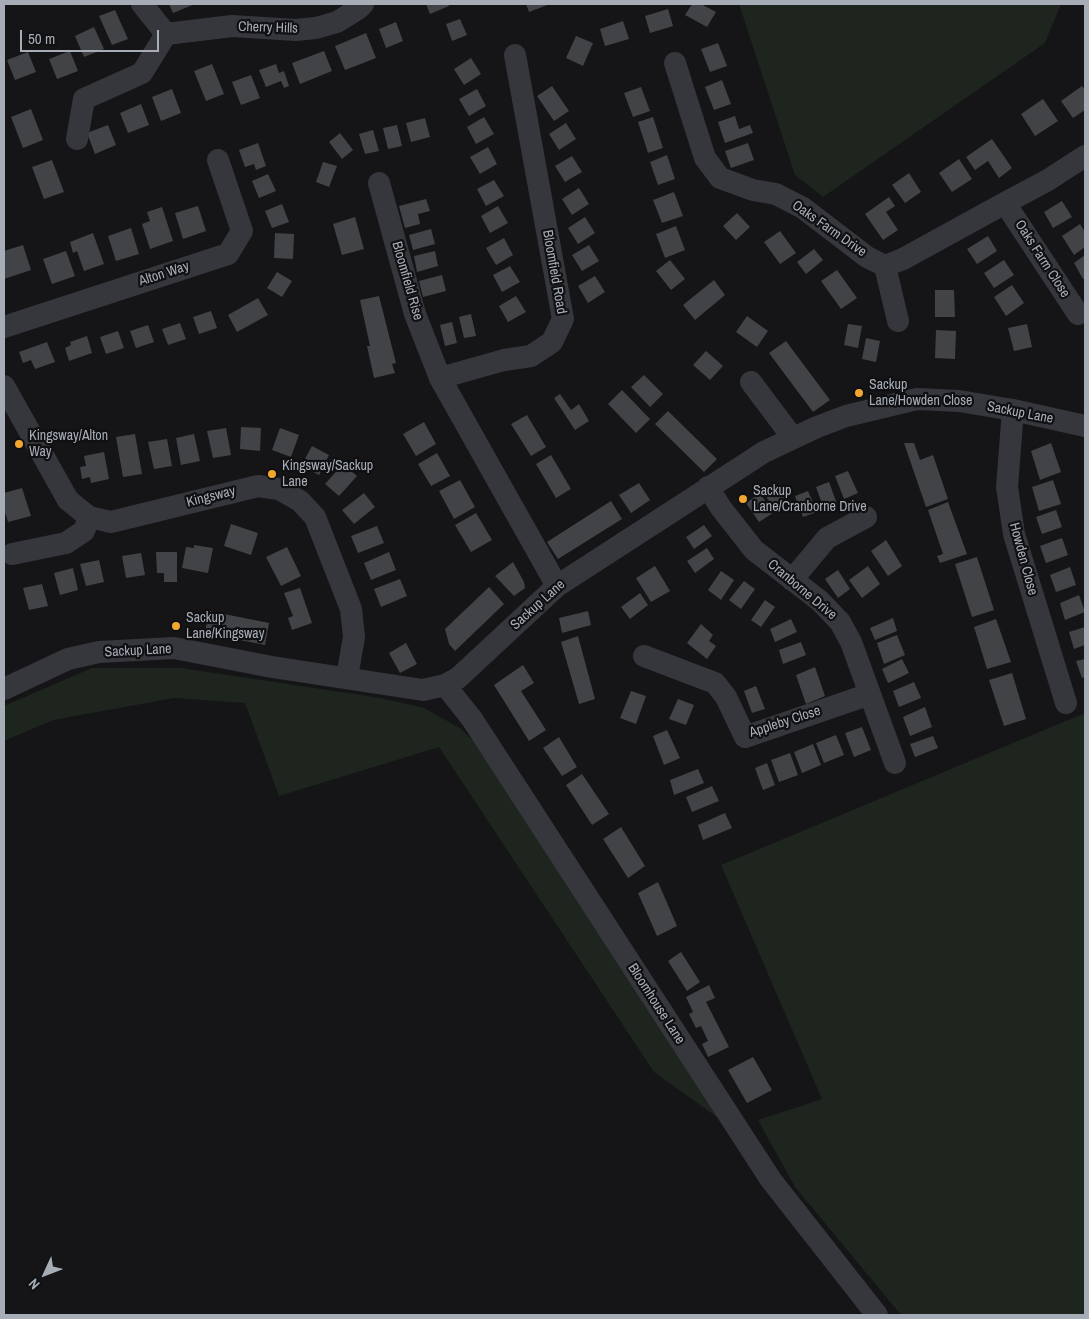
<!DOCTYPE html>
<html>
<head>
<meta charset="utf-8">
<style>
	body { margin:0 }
	#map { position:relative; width:1089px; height:1319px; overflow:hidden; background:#151517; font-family:"Archivo Narrow",sans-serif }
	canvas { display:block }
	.frame { position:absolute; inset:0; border:5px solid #a7adb7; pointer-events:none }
	.north { position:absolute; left:20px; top:1249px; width:50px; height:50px; -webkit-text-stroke:4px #101012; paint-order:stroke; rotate:227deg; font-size:14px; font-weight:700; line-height:20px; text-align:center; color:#a7adb7 }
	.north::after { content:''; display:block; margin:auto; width:18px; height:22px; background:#a7adb7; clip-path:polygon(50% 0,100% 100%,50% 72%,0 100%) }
	.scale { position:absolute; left:20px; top:30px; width:139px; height:22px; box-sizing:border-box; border:2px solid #a7adb7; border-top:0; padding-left:6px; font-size:15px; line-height:18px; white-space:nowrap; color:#a7adb7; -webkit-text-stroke:4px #101012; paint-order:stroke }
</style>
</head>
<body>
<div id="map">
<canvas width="1089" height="1319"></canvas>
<div class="frame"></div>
<div class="north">N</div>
<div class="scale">50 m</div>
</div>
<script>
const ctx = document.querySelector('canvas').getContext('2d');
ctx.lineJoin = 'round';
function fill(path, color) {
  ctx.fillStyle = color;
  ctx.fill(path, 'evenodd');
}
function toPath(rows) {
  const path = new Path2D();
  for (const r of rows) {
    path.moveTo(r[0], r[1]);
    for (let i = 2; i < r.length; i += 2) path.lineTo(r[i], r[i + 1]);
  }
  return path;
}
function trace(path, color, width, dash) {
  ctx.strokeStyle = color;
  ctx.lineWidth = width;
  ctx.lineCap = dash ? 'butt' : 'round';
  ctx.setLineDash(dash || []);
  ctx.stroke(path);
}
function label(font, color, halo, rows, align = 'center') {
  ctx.font = font + ' "Archivo Narrow",sans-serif';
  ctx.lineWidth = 4.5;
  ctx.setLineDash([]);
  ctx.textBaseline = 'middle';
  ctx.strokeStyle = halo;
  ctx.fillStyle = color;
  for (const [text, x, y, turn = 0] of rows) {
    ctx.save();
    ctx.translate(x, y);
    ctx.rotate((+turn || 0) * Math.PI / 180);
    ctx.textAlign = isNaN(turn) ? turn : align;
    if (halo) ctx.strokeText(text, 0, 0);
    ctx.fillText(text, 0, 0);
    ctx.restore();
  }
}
fill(toPath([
	[739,4,1061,4,1045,43,823,197,795,175],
	[92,668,181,668,381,698,424,708,460,728,479,747,731,1127,654,1072,439,747,279,796,245,703,174,698,53,720,4,741,4,706],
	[1085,713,1085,1315,901,1315,795,1187,758,1120,822,1099,721,865]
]), '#1d251e');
fill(toPath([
	[169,4,195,4,173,13],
	[426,4,448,4,449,6,430,14],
	[526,4,550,4,529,12],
	[692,4,701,4,716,12,707,27,685,15],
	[668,9,673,26,650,33,645,16],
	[115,10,128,39,112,45,99,16],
	[460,19,467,35,452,41,446,24],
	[623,21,629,39,605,46,600,29],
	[396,22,403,41,386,48,379,29],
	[94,27,104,49,84,57,75,36],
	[366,33,376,58,345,70,335,46],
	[576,36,593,43,583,66,566,58],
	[718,43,727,66,710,72,701,49],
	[70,51,78,71,57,79,49,59],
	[324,51,332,71,300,84,292,63],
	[28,52,36,72,15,80,7,60],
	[471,58,481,74,464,85,454,69],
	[212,64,224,94,206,101,194,71],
	[276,64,279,73,284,71,289,86,284,88,281,81,266,87,259,70],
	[251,75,260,98,241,105,232,82],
	[722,80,731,104,714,110,705,87],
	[552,86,569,111,554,121,537,96],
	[1082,86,1085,90,1085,110,1073,118,1061,101],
	[641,87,650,111,633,117,624,93],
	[172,89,181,113,161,121,152,97],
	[477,89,486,106,469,116,459,99],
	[1043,99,1058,121,1035,136,1021,114],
	[141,104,149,125,128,133,120,113],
	[31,109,43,140,23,148,11,117],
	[735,116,739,129,750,125,753,133,725,143,718,122],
	[484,117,494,134,476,144,467,127],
	[653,117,663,148,648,153,638,122],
	[425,118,430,137,411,142,406,123],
	[566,123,576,139,559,150,549,134],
	[108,125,116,145,95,154,87,133],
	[397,125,402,146,388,149,383,128],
	[373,130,379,151,365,154,359,134],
	[340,133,353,150,342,159,329,142],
	[992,139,1012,168,999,178,988,161,975,170,966,157],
	[258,143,266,166,256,170,254,164,245,167,239,150],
	[748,143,754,160,731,168,725,151],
	[488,147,497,164,480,174,470,157],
	[667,155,675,179,658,185,650,162],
	[572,156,582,172,565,182,555,166],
	[959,159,972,179,952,192,939,173],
	[52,160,64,192,44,199,32,167],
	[323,162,337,166,329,187,316,182],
	[909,173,921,192,905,203,892,185],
	[268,174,276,191,259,198,252,181],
	[494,180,504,196,486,206,477,189],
	[579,188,589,204,572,215,562,199],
	[674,192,683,216,662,223,653,200],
	[889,197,895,206,886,212,898,230,883,240,865,214],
	[426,199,430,211,418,214,420,224,405,228,399,206],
	[1062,201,1072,217,1053,228,1044,212],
	[282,204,289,222,272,228,265,211],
	[198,206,206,231,183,239,175,213],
	[498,206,508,223,490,233,481,216],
	[162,207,173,241,150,249,142,224,150,221,147,212],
	[737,213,750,227,736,240,723,226],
	[355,217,364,249,342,255,333,224],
	[585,217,595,233,578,244,568,228],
	[1080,224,1085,232,1085,247,1074,255,1062,236],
	[676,226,685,250,665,258,656,234],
	[131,228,139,254,116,261,108,236],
	[431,229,435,244,413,250,409,235],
	[780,231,796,253,780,264,764,242],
	[93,233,104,264,84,271,77,251,73,253,70,242],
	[275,233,294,234,293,259,274,258],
	[988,236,997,251,977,264,967,249],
	[504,238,513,255,496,265,486,248],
	[23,245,31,270,4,279,4,251],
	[589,245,599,261,582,271,572,255],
	[814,249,823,260,806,274,797,262],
	[66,251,75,276,52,284,43,259],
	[435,251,438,266,417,272,414,256],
	[1085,255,1085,278,1083,279,1074,263],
	[670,260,685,279,671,290,656,271],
	[1004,260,1014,275,994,288,984,273],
	[510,266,520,282,502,292,493,275],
	[837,270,857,298,841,309,821,281],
	[277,272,292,281,282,297,267,288],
	[442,275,446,291,423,297,419,281],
	[595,276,605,292,588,303,578,286],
	[714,280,725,295,695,320,683,305],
	[1012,285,1024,303,1006,316,994,297],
	[935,290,954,290,955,317,935,317],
	[379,296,396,363,392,364,395,373,374,378,367,346,370,346,360,300],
	[516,296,526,312,508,322,499,306],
	[258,298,268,315,237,332,228,315],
	[211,311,217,328,199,334,193,317],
	[471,314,476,336,464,338,459,317],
	[747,316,768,331,757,347,736,332],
	[452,322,457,343,445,346,440,325],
	[180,323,186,339,168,345,162,329],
	[848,324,862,326,858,348,844,345],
	[1027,324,1032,347,1014,351,1008,328],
	[148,325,154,342,136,348,130,331],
	[936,330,956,331,955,359,935,358],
	[118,331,124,348,106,354,100,337],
	[87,336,92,353,69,361,65,348,71,345,70,342],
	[866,338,880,341,876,362,862,359],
	[786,341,830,400,813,412,769,353],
	[47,342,55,362,35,369,31,360,23,363,19,352],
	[706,351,723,366,710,380,693,365],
	[644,375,663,394,650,407,631,387],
	[622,390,650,419,636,433,608,404],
	[560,394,571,410,579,404,589,421,575,430,554,398],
	[668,411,717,459,704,472,655,424],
	[527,415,546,447,531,456,511,424],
	[424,422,436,444,416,456,403,434],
	[241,427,261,428,260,451,240,449],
	[226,428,231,455,213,458,207,431],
	[280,428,299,435,291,457,272,450],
	[135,434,142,474,123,477,116,437],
	[194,434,200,461,181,465,176,438],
	[167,439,172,466,154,469,148,442],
	[904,443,914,443,920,460,933,455,948,499,926,507],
	[1051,443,1061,472,1040,480,1031,451],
	[312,446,329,455,319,475,301,466],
	[104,452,109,479,91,483,90,477,82,479,80,467,86,466,84,456],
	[437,453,450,476,431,486,418,464],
	[551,455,571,489,556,498,536,464],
	[343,464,357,476,339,496,325,484],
	[848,471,858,493,844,499,835,476],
	[460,480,475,507,454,519,439,491],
	[1053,480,1061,504,1039,511,1032,487],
	[775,482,790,503,777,512,762,491],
	[829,482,837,504,824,509,816,487],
	[639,483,650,500,631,513,619,495],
	[22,488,31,516,8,522,4,509,4,493],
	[808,491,817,512,803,517,795,496],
	[364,493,375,507,354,524,342,510],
	[760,493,773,513,759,522,746,503],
	[611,501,622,519,558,559,547,542],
	[948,502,967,554,940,563,937,556,943,554,928,510],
	[1056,510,1062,527,1042,534,1036,517],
	[476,513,492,540,471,552,455,525],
	[231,524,258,533,251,555,224,546],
	[704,525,712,536,694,549,686,537],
	[377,526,384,543,358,553,351,536],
	[1062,538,1068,555,1046,563,1040,546],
	[886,540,902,566,888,576,871,551],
	[194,545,213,548,208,573,182,568,186,547,194,548],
	[287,547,301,576,281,586,266,557],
	[707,548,714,559,695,573,687,561],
	[156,552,177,552,177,582,164,582,164,573,157,573],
	[389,552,396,570,371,580,364,563],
	[141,553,145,575,126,578,122,556],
	[977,557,994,610,972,617,955,564],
	[99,560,104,582,86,586,80,564],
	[513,562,524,582,525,588,514,596,495,576],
	[655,566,670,591,651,602,636,578],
	[868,566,880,584,862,598,849,580],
	[1070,567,1076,585,1056,592,1050,575],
	[73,568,78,590,60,595,54,573],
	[838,570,850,589,838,598,825,579],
	[721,571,734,580,721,600,708,590],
	[400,579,407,596,381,607,374,589],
	[744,581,755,589,741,609,729,600],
	[42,584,48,606,29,610,23,588],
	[489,587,504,604,455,651,449,644,445,629],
	[300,588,312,623,292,630,288,618,293,616,284,593],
	[640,593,648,605,630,619,621,607],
	[1079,595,1085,612,1065,620,1060,603],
	[765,600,775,607,761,627,751,620],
	[209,611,269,623,265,645,205,633],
	[588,611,591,625,562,633,559,618],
	[893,618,897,631,875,640,870,628],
	[791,619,797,632,775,642,770,629],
	[996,619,1011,662,987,669,974,627],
	[701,624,713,635,709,641,716,646,707,659,687,643],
	[1085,627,1085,645,1074,649,1069,632],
	[897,635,905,655,884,664,877,643],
	[578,636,595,699,579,704,561,642],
	[801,642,806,655,783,664,779,650],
	[406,643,417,664,400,673,389,653],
	[902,659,909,673,888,683,882,669],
	[1085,659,1085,677,1082,678,1076,661],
	[523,665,534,683,521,691,546,730,529,741,494,685],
	[815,667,825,696,806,704,796,675],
	[1012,673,1026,719,1004,726,989,680],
	[914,682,921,698,899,707,893,691],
	[756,686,765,709,752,713,744,691],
	[631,691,646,696,636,724,620,718],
	[678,699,694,705,686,725,669,719],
	[925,707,932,727,910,736,903,717],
	[862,727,871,750,854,757,845,733],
	[667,730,680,758,664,765,653,736],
	[836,735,844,755,824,763,816,743],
	[933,736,938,748,915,757,910,744],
	[559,737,577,767,562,776,543,748],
	[813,744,821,765,802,773,794,752],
	[790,753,798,775,779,782,771,760],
	[767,763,775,785,763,790,755,768],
	[698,769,704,783,674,795,670,780],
	[582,774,609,814,592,825,566,785],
	[712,786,719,801,692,812,686,797],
	[725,813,732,828,703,840,698,825],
	[621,827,645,866,628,878,603,839],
	[658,882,677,926,657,936,638,893],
	[681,952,700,982,687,991,668,961],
	[709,985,715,998,706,1002,729,1047,708,1057,702,1044,708,1041,701,1026,696,1028,689,1014,693,1012,686,997],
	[753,1057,772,1090,747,1103,728,1070]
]), '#414347');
trace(toPath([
	[142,4,166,34],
	[515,55,563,319,552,342,531,356,504,360,440,378,557,586],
	[675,63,705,158,720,178,753,190,776,194,803,208,867,257,885,266,903,259,1005,203,1048,180,1085,156],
	[77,139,84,99,142,73,166,34,232,26,296,30,316,28,337,22,358,9,363,4],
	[379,183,415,314,440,378],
	[1005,203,1078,314],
	[885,266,898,321],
	[4,327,228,254,242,231,218,160],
	[751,382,793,438],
	[4,386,68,500,89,517,111,522,258,486,279,489,300,501,315,517,351,609,354,637,347,677],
	[1013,410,1007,487,1014,534,1066,703],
	[708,487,721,508,754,550,820,601,840,622,851,642,895,763],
	[12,554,66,543,84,531,89,517],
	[792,580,827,538,866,517],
	[644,656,715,683,726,697,745,737,870,694],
	[445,685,472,719,771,1180,877,1315],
	[4,689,68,659,99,652,174,648,272,667,423,690,445,685,458,678,557,586,764,452,817,427,846,416,917,399,959,401,1013,410,1085,426]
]), '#36373c', 22);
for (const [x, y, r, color] of [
	[859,393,5,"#f3a731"],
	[19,444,5,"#f3a731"],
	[272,474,5,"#f3a731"],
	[743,499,5,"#f3a731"],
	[176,626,5,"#f3a731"]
]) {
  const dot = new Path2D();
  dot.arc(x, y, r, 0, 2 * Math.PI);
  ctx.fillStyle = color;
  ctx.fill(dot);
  trace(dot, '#101012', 2);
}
label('14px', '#a7adb7', '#101012', [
	["Cherry Hills",268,28,2],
	["Oaks Farm Drive",829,229,35],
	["Oaks Farm Close",1042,259,57],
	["Bloomfield Road",554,272,80],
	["Alton Way",164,274,-18],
	["Bloomfield Rise",407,281,74],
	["Sackup Lane",1020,413,11],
	["Kingsway",211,497,-14],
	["Howden Close",1023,559,75],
	["Cranborne Drive",802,590,40],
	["Sackup Lane",538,605,-42],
	["Sackup Lane",138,651,-3],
	["Appleby Close",785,722,-18],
	["Bloomhouse Lane",656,1004,57]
]);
label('14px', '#a7adb7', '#101012', [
	["Sackup",869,385],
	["Lane/Howden Close",869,401],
	["Kingsway/Alton",29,436],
	["Way",29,452],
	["Kingsway/Sackup",282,466],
	["Lane",282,482],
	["Sackup",753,491],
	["Lane/Cranborne Drive",753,507],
	["Sackup",186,618],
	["Lane/Kingsway",186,634]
], 'left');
</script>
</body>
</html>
